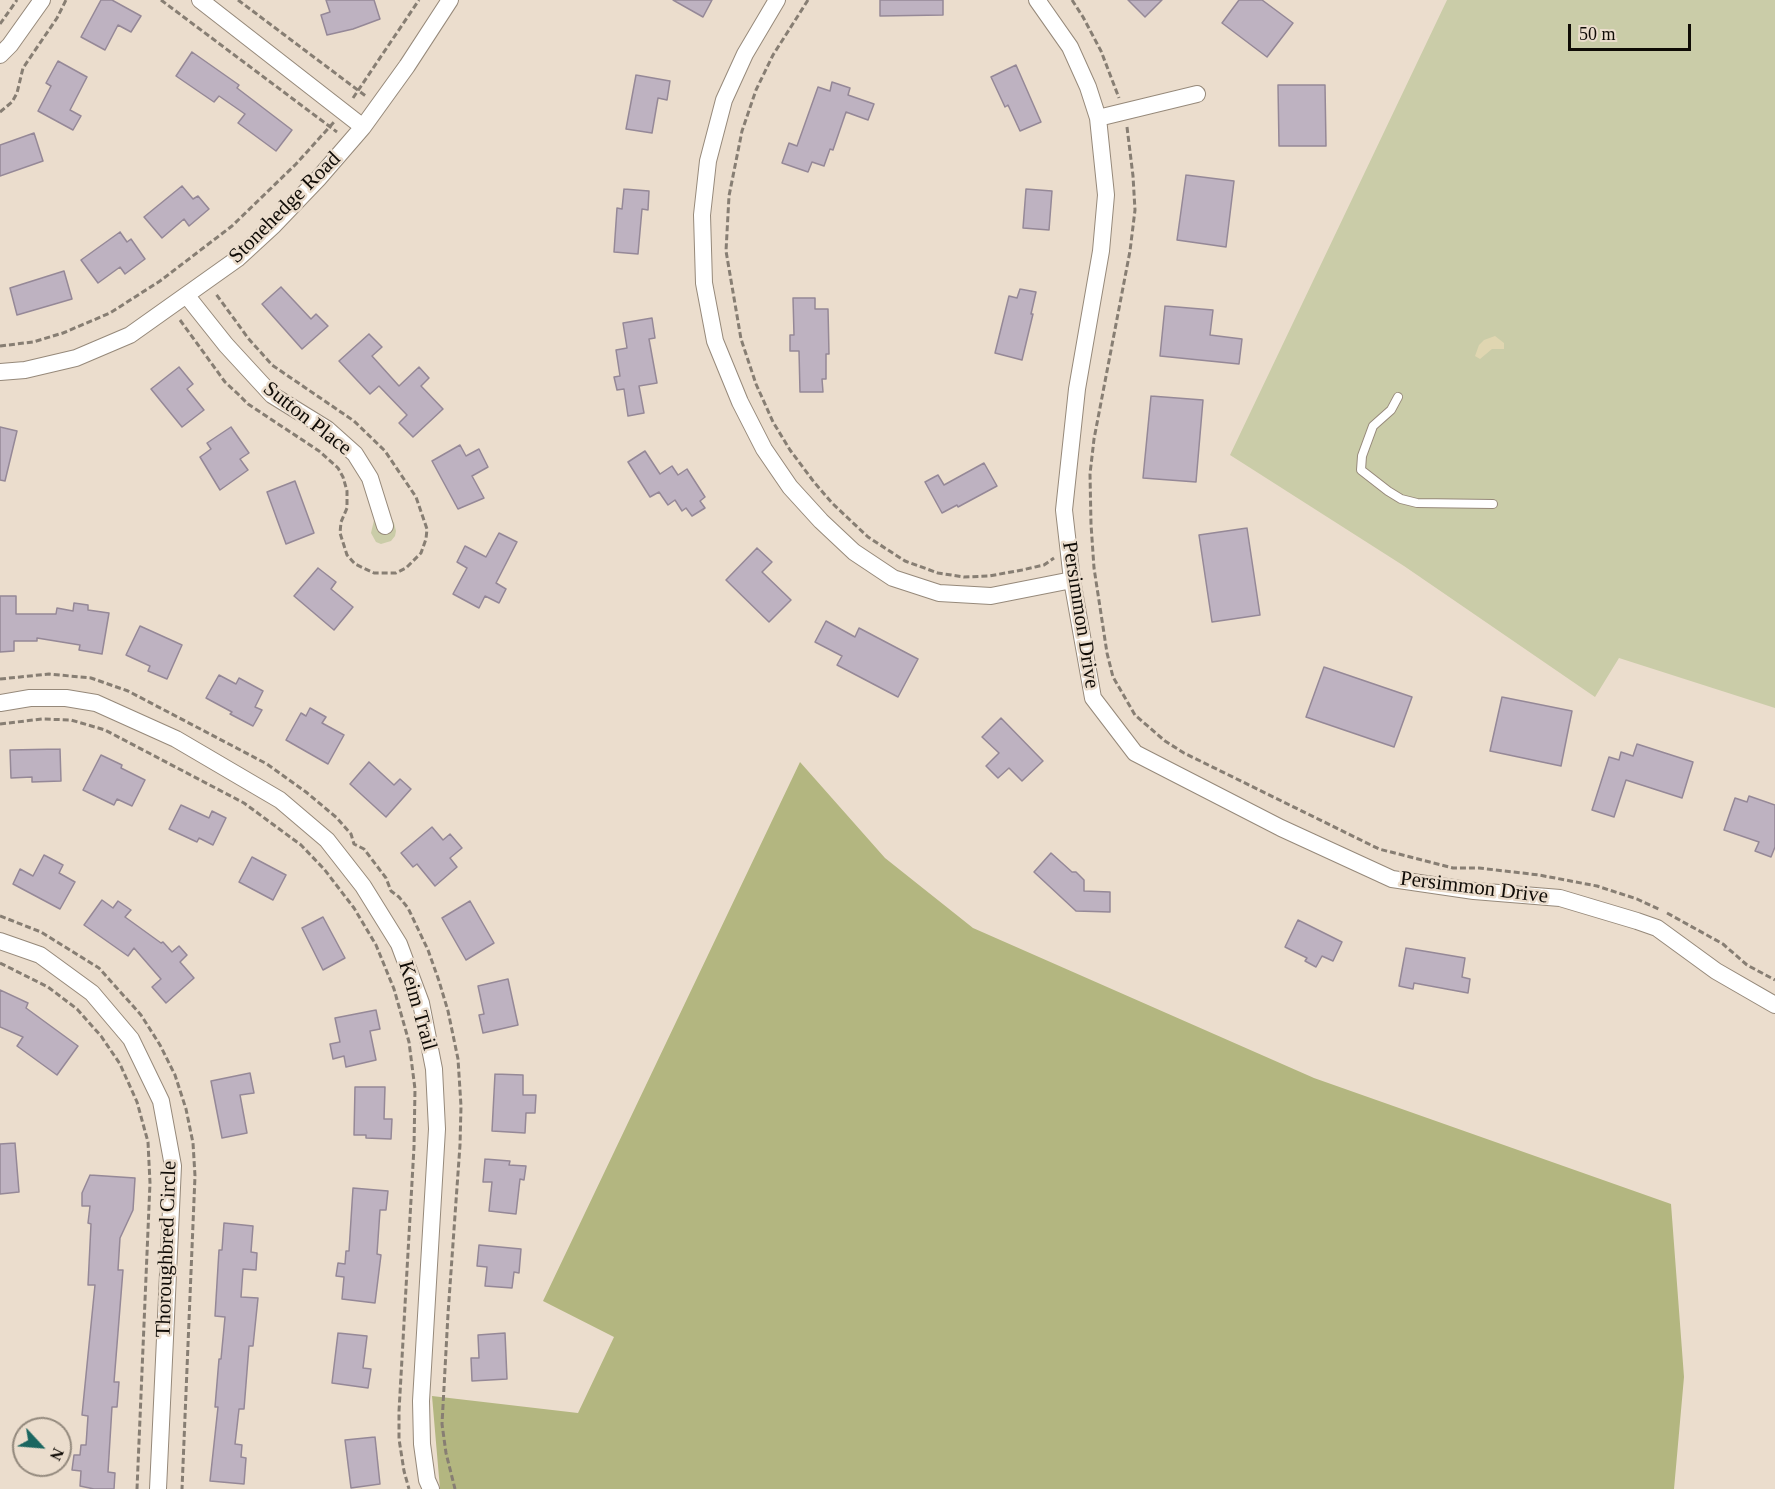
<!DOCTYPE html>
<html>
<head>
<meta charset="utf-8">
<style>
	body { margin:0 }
	#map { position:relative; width:1775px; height:1489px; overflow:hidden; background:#ebddcd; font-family:Georgia,serif }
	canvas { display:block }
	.north { position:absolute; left:12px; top:1417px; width:60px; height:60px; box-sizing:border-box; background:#ebddcd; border:2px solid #93897d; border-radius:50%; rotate:116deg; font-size:16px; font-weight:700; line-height:24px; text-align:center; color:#0f0b06 }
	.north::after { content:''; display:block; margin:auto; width:21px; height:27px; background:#1a6660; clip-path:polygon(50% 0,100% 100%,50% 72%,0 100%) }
	.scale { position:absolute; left:1568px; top:24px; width:123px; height:27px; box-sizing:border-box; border:3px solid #0f0b06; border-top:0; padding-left:8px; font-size:18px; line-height:21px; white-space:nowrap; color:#0f0b06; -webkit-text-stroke:4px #ebddcd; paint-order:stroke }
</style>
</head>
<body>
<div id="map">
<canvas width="1775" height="1489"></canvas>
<div class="north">N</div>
<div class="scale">50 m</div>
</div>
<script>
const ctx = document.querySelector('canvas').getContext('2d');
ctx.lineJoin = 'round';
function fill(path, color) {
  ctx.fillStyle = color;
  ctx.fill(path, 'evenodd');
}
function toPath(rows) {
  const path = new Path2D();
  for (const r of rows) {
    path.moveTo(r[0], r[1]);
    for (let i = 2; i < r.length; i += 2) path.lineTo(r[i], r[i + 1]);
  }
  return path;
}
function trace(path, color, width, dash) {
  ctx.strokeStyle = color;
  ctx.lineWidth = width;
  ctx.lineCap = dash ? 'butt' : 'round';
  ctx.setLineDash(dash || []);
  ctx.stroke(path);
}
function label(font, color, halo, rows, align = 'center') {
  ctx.font = font + ' Georgia,serif';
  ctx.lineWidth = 5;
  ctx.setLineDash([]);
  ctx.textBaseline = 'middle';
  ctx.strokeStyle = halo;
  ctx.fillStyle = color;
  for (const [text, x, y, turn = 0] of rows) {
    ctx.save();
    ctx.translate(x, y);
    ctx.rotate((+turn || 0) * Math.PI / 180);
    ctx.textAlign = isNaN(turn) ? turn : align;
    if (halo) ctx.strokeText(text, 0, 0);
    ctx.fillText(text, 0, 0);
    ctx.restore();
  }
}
fill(toPath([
	[1447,0,1775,0,1775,708,1619,658,1595,697,1404,566,1230,455],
	[384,506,394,523,396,531,395,536,391,541,381,544,376,542,371,533,375,516]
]), '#cacca8');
fill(toPath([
	[800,762,885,858,973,928,1314,1078,1671,1204,1684,1377,1674,1489,440,1489,432,1396,578,1413,614,1337,543,1301]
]), '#b3b680');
fill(toPath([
	[1495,336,1504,343,1504,349,1492,349,1480,359,1475,356,1479,345,1484,340]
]), '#e0d6b1');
const building = toPath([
	[101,0,112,0,141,16,131,32,118,25,105,50,81,37,101,0],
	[326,0,374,0,380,19,353,29,327,35,321,15,330,12,326,0],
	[673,0,712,0,703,17,673,0],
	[880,0,943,0,943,15,880,16,880,0],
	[1128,0,1162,0,1145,17,1128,0],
	[1239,0,1262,0,1293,23,1267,57,1222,23,1239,0],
	[192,52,239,85,237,88,292,130,276,151,238,123,245,114,219,96,214,102,176,76,192,52],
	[58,61,87,77,70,110,81,116,73,130,38,111,51,86,46,83,58,61],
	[1016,65,1041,122,1020,131,1008,105,1005,107,991,77,1016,65],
	[636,75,670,81,667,100,658,98,652,133,626,129,636,75],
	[832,82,850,88,848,95,874,104,868,120,846,112,833,150,830,149,824,166,812,162,808,172,782,163,789,143,797,146,818,87,830,91,832,82],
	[1278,85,1325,85,1326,146,1279,146,1278,85],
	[34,133,43,161,0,176,0,145,34,133],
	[1186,175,1234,181,1226,247,1177,240,1186,175],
	[182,186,193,199,198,196,209,209,189,226,184,219,162,238,144,217,182,186],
	[624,189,649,191,648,210,642,209,638,254,614,252,617,208,622,209,624,189],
	[1026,189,1052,191,1049,230,1023,228,1026,189],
	[120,232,127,242,131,239,145,259,125,274,120,267,98,283,81,260,120,232],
	[64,271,72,299,17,315,10,288,64,271],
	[281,287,311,319,316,314,328,326,302,349,262,304,281,287],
	[1020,289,1036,292,1031,314,1033,314,1022,360,995,353,1009,296,1017,298,1020,289],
	[793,298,815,298,815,309,828,309,829,354,826,354,826,379,822,379,823,392,800,392,799,351,790,351,790,335,794,335,793,298],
	[1165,306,1213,310,1210,335,1242,339,1239,364,1160,356,1165,306],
	[652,318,655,338,649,339,657,383,639,386,644,413,628,416,624,389,617,390,614,377,620,376,616,350,627,348,623,323,652,318],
	[369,334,382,347,372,356,399,386,419,367,429,378,421,386,443,409,413,437,399,423,407,415,379,386,370,394,339,361,369,334],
	[179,367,193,384,187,389,204,410,182,427,151,389,179,367],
	[1151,396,1203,400,1196,482,1143,478,1151,396],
	[0,427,17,431,5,481,0,480,0,427],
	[231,427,249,453,240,459,248,470,220,490,200,457,211,449,207,443,231,427],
	[460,445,466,456,479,449,488,467,472,476,484,498,458,509,432,461,460,445],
	[645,451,660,474,672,466,678,475,687,469,705,497,700,501,705,508,692,516,686,508,682,511,675,500,668,505,659,492,650,497,628,462,645,451],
	[984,463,997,486,958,507,957,505,942,513,925,482,938,475,944,485,984,463],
	[295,481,314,533,286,544,267,492,295,481],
	[1247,528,1260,615,1212,622,1199,535,1247,528],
	[499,533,517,542,496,583,506,589,499,603,485,596,479,608,453,594,467,568,457,562,465,546,486,557,499,533],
	[757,548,772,562,762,572,791,600,769,622,726,580,757,548],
	[318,568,336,582,331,589,353,607,334,630,294,596,318,568],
	[0,596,16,596,16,614,56,614,57,608,73,611,74,603,88,605,88,610,109,613,102,654,79,650,80,645,37,638,37,641,14,641,14,651,0,652,0,596],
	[826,621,855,637,859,628,918,659,898,697,837,665,842,656,815,642,826,621],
	[140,626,182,645,167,679,148,671,150,666,126,655,140,626],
	[1324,667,1412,697,1394,747,1306,717,1324,667],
	[219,675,236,684,239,678,263,691,255,707,262,710,253,726,230,714,232,712,206,698,219,675],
	[1502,697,1572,711,1561,766,1490,751,1502,697],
	[310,708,326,717,322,723,344,735,328,764,286,740,301,713,306,716,310,708],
	[1001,718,1043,761,1022,781,1009,768,998,778,986,766,999,753,982,737,1001,718],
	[1637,744,1693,762,1682,798,1626,780,1614,817,1592,810,1609,757,1619,760,1621,752,1633,756,1637,744],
	[60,749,61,781,32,782,32,777,11,778,10,750,60,749],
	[101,755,122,765,121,768,145,780,132,806,117,799,114,805,83,790,101,755],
	[369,762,394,785,400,779,411,789,386,817,350,784,369,762],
	[1749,796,1775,805,1775,847,1771,857,1755,851,1759,842,1724,830,1735,798,1747,802,1749,796],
	[181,805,209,818,212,811,226,818,213,845,199,838,197,842,169,829,181,805],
	[432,827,443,840,450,834,462,848,450,858,457,867,435,886,417,864,413,867,401,853,432,827],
	[1051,853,1072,872,1076,872,1084,880,1084,891,1110,892,1110,912,1076,911,1034,872,1051,853],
	[44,855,63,865,59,873,75,882,60,909,13,884,20,869,33,876,44,855],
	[252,857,286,875,273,900,239,882,252,857],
	[102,900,113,908,118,901,131,910,125,917,161,943,163,942,172,952,179,946,187,955,180,962,194,978,166,1003,152,987,161,979,134,948,128,956,84,925,102,900],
	[470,901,494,943,466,960,442,918,470,901],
	[323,917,345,958,323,970,302,928,323,917],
	[1298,920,1342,942,1333,961,1322,956,1316,967,1305,961,1307,958,1285,947,1298,920],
	[1406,948,1465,958,1462,977,1470,979,1468,993,1414,983,1413,989,1399,986,1406,948],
	[508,979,518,1025,483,1033,479,1015,484,1014,478,986,508,979],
	[0,990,28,1003,26,1008,78,1046,57,1075,17,1046,23,1037,0,1027,0,990],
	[376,1010,380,1029,370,1031,376,1060,346,1067,344,1056,333,1059,330,1044,340,1042,335,1018,376,1010],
	[250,1073,254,1093,240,1095,247,1133,222,1138,211,1081,250,1073],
	[495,1074,523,1075,523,1095,536,1095,535,1113,526,1113,525,1133,492,1131,495,1074],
	[355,1087,385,1087,384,1119,392,1119,391,1139,366,1138,366,1135,354,1135,355,1087],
	[15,1143,19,1192,0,1194,0,1144,15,1143],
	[485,1159,510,1161,509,1165,526,1166,524,1180,520,1179,516,1214,489,1211,492,1182,483,1182,485,1159],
	[90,1175,135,1178,133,1210,120,1238,118,1270,123,1270,114,1382,119,1382,117,1407,112,1407,108,1472,115,1473,114,1489,94,1489,80,1486,81,1471,72,1470,74,1455,80,1455,81,1445,86,1445,88,1416,82,1415,95,1285,88,1285,91,1224,88,1223,90,1206,82,1206,82,1193,90,1175],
	[353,1188,388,1191,386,1210,380,1210,377,1254,381,1255,375,1303,342,1299,344,1277,336,1276,338,1263,345,1264,346,1251,349,1251,353,1188],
	[224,1223,253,1226,251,1252,257,1253,256,1270,243,1269,241,1297,258,1298,253,1346,249,1346,244,1409,239,1409,235,1444,242,1445,241,1457,246,1458,244,1484,210,1481,218,1407,215,1407,219,1359,221,1359,225,1317,215,1316,219,1250,222,1250,224,1223],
	[479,1245,521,1249,519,1273,514,1272,512,1288,485,1286,487,1267,477,1266,479,1245],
	[338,1333,367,1336,363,1368,371,1369,368,1388,332,1383,338,1333],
	[505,1333,507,1379,472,1381,471,1358,479,1358,478,1335,505,1333],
	[375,1437,380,1484,351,1488,345,1440,375,1437]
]);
fill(building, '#beb2c1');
trace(building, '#958897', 1.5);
const service = toPath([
	[1398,397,1391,410,1373,426,1362,456,1361,470,1388,491,1401,499,1417,503,1493,504]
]);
const minor = toPath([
	[200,0,363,127],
	[777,0,745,54,724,100,708,161,702,215,704,283,715,341,740,402,764,449,790,487,821,521,854,552,893,578,939,593,991,596,1072,580],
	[1037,0,1070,47,1088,87,1098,118,1106,195,1101,251,1077,389,1064,510,1072,580,1093,698,1135,753,1281,828,1392,879,1474,891,1560,898,1637,921,1657,928,1716,971,1775,1005],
	[0,55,10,45,42,0],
	[1098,118,1197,94],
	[187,296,226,345,272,395,327,429,355,454,370,478,385,526],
	[0,372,25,370,76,358,130,335,237,259,274,225,318,179,363,127,407,66,450,0],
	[0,703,30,698,66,698,96,703,176,739,280,800,327,840,363,886,399,944,421,1003,434,1069,437,1129,421,1401,422,1444,427,1480,431,1489],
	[0,941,40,955,92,993,131,1039,161,1101,173,1166,158,1489]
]);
trace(service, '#96897a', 10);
trace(minor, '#96897a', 18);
trace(toPath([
	[161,0,337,132],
	[238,0,367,97],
	[808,0,773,55,756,90,742,131,729,196,726,251,741,339,756,384,773,422,790,450,814,482,832,503,868,537,905,561,938,573,964,577,989,576,1022,570,1044,565,1054,558],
	[1072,0,1083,17,1101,51,1119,98],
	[0,24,17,0],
	[353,98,419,0],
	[0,112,12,102,17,93,23,68,57,18,66,0],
	[1127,127,1133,176,1135,210,1130,251,1094,439,1090,474,1091,524,1094,568,1107,653,1113,677,1135,715,1165,741,1184,753,1379,849,1453,868,1479,868,1539,875,1597,886,1637,899,1661,910],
	[180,320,225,382,238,394,248,404,319,451,338,468,343,477,347,491,347,508,341,522,340,533,347,555,355,564,374,573,396,573,406,568,421,553,426,539,427,529,416,497,385,451,354,421,272,365,248,338,216,294],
	[0,346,33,342,63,333,110,313,160,281,232,226,296,164,334,122],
	[0,679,49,674,91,678,128,691,267,764,306,792,337,818,351,834,354,844,364,849,386,878,391,891,399,897,408,908,428,950,439,981,448,1011,458,1059,461,1106,460,1145,448,1314,442,1424,446,1453,455,1489],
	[0,724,42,719,71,720,105,730,244,803,301,845,324,869,354,908,376,945,394,989,409,1042,415,1089,414,1147,399,1411,399,1439,404,1471,409,1489],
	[1667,913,1723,944,1747,965,1775,980],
	[0,916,41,932,99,968,141,1015,160,1045,175,1075,186,1109,193,1143,195,1176,182,1489],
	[0,963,48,987,77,1009,101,1036,120,1064,137,1102,148,1142,150,1183,137,1489]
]), '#877e73', 3, [6, 3]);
trace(service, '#fff', 8);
trace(minor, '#fff', 16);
label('21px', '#0f0b06', '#ebddcd', [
	["Stonehedge Road",285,208,-45],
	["Sutton Place",307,419,38],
	["Persimmon Drive",1080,615,81],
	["Persimmon Drive",1474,888,7],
	["Keim Trail",417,1006,74],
	["Thoroughbred Circle",167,1249,-88]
]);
</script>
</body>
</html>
